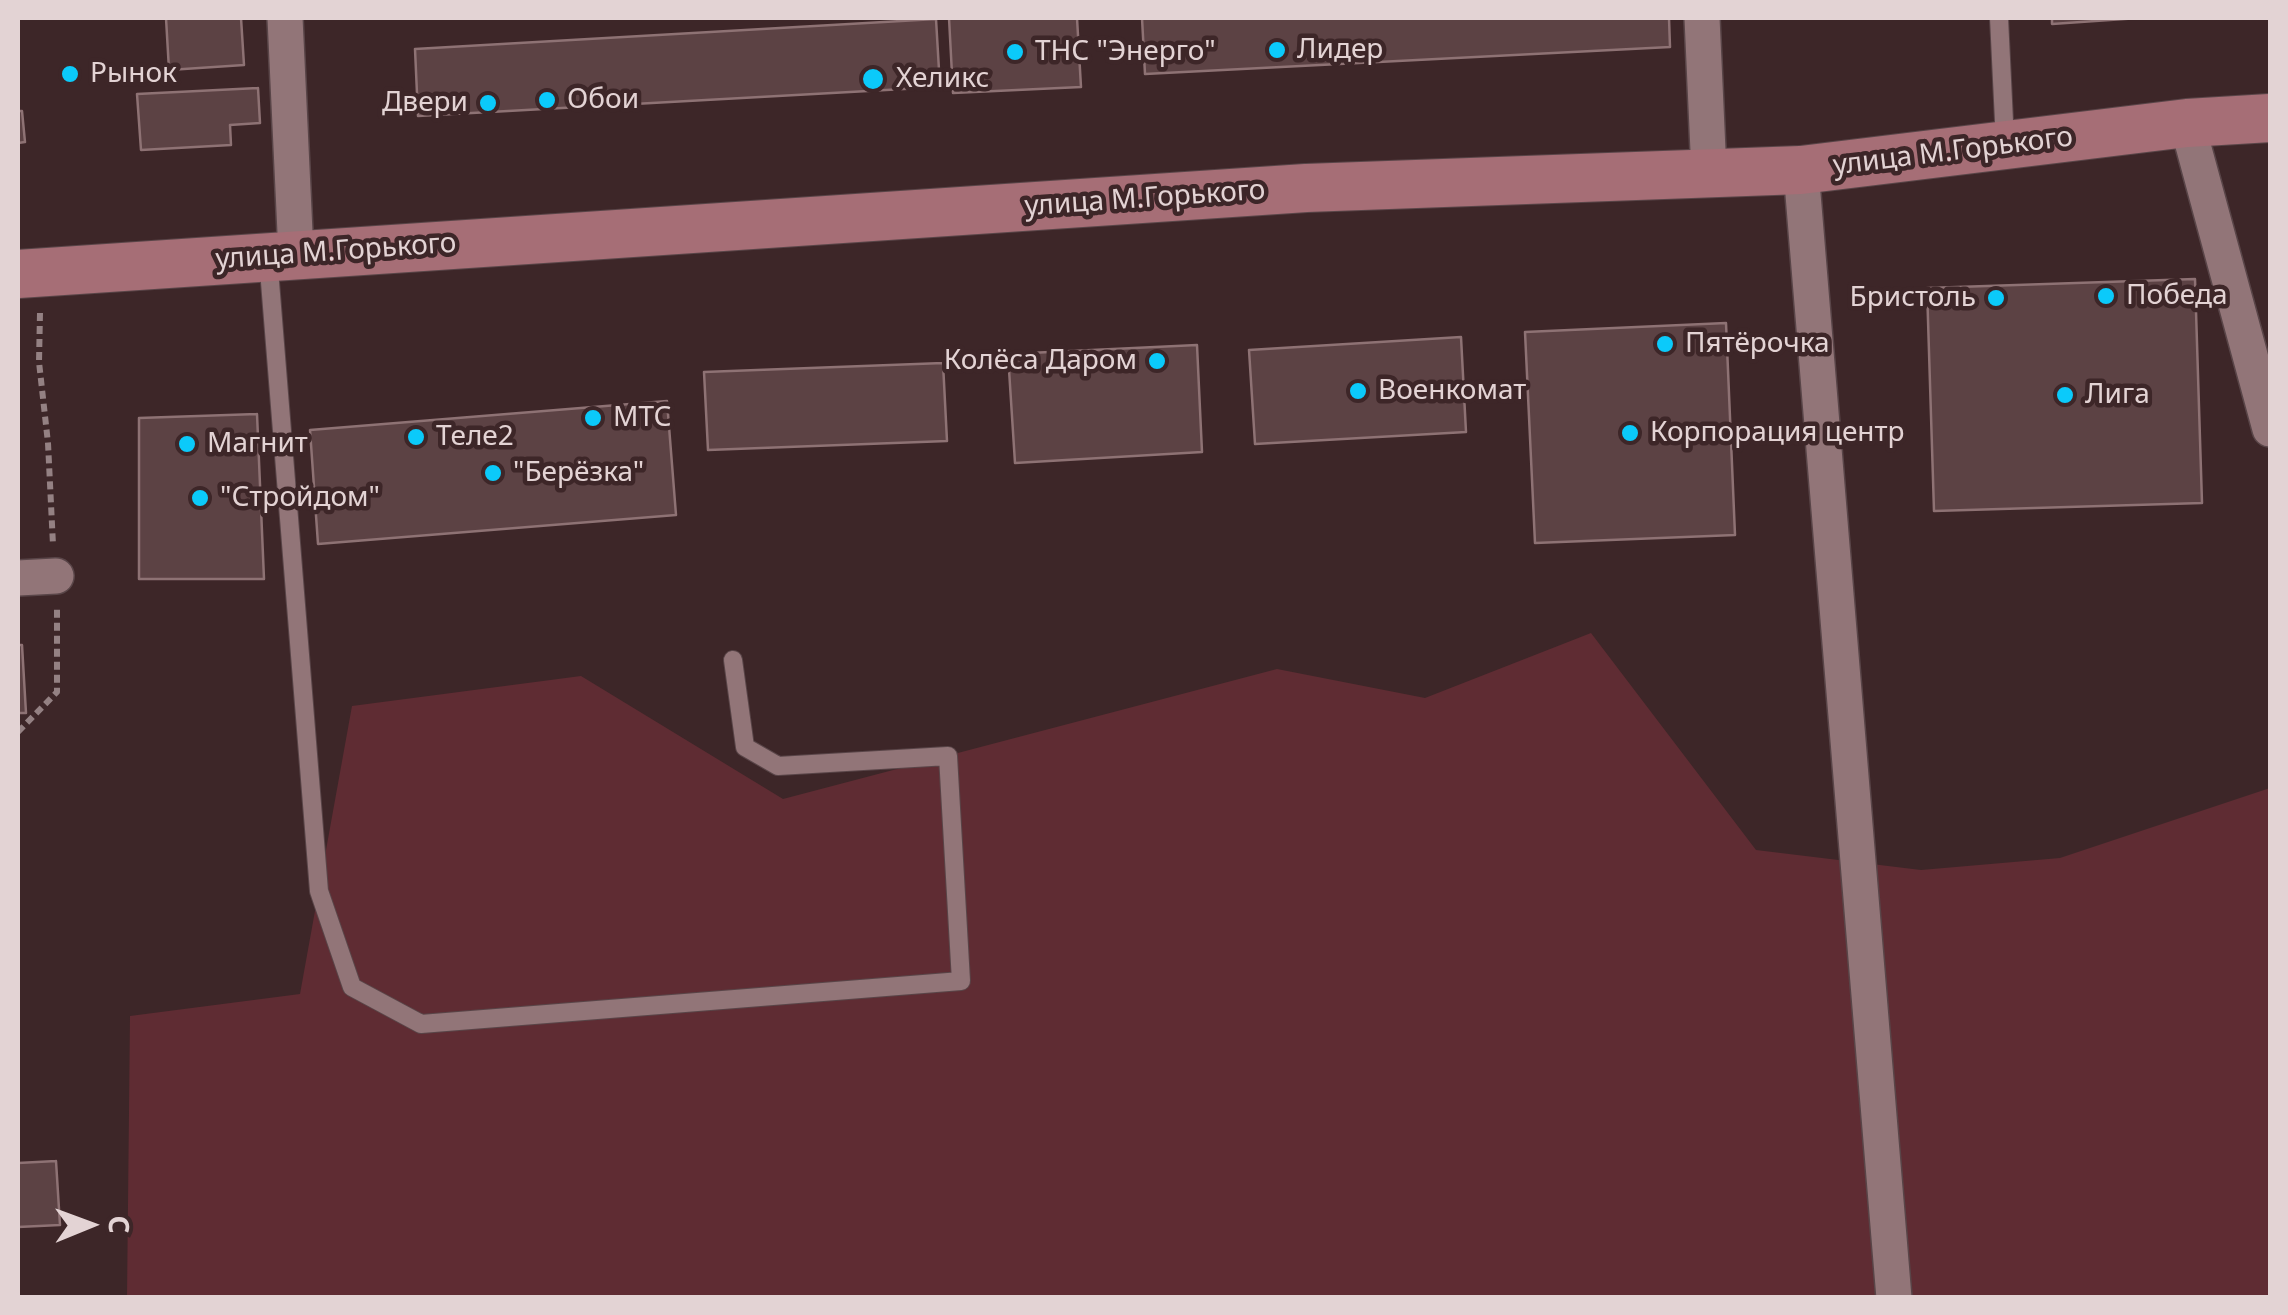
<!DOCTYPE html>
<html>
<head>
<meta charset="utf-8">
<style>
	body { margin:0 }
	#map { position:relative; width:2288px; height:1315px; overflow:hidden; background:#3d2628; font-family:"Noto Sans",sans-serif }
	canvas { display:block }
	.frame { position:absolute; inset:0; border:20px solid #e3d3d4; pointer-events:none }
	.north { position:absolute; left:40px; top:1175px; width:100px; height:100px; -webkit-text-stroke:8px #3d2628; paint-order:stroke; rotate:89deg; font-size:28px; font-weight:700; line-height:40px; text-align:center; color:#e3d3d4 }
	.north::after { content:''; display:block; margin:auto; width:35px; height:45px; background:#e3d3d4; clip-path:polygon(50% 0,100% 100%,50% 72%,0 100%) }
</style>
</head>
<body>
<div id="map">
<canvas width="2288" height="1315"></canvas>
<div class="frame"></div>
<div class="north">С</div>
</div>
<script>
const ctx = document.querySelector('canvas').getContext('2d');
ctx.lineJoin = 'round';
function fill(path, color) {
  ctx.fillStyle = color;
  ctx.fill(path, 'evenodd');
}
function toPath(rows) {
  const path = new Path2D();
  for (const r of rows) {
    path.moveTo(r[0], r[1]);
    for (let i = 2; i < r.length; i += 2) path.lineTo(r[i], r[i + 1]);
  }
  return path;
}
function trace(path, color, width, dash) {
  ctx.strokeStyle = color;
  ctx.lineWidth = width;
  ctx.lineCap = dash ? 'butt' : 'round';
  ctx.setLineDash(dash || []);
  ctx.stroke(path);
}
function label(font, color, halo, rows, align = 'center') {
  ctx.font = font + ' "Noto Sans",sans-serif';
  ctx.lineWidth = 9;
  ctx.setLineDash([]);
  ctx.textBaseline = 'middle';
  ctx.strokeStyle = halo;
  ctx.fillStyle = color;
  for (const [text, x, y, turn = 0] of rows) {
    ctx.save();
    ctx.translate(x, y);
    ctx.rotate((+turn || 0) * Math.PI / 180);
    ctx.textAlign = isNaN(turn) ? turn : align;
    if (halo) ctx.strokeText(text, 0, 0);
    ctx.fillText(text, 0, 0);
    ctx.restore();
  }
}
fill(toPath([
	[1591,633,1756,850,1921,870,2060,858,2270,788,2270,1297,127,1298,130,1016,300,994,352,706,581,676,783,799,1277,669,1425,698]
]), '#5f2c33');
const building = toPath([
	[166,18,241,18,244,65,169,70,166,18],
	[949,18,1077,18,1081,87,953,93,949,18],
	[1142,18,1669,18,1670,47,1145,74,1142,18],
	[2052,18,2139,18,2052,24,2052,18],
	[936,19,940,87,418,116,415,49,936,19],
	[258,88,260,123,230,125,231,145,141,150,137,94,258,88],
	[18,111,22,111,25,142,18,143,18,111],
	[2195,279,2202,503,1934,511,1927,288,2195,279],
	[1726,323,1735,535,1535,543,1525,332,1726,323],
	[1461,337,1466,432,1255,444,1249,350,1461,337],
	[1197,345,1202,452,1015,463,1008,354,1197,345],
	[943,363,947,441,708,450,704,372,943,363],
	[667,401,676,515,318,544,310,430,667,401],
	[257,414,264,579,139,579,139,418,257,414],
	[18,645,22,645,26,713,18,713,18,645],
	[56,1161,60,1225,18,1227,18,1163,56,1161]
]);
fill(building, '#5c4244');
trace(building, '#8e7274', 2.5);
const lane = toPath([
	[1999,18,2005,142],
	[268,257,319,891,352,987,421,1024,961,981,948,756,778,766,745,747,733,660]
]);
const street = toPath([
	[285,18,296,254],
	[1702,18,1709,173],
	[2187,123,2270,429],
	[1801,170,1894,1298],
	[18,578,56,576]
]);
const secondary = toPath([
	[18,274,1306,188,1801,170,2187,123,2270,118]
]);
trace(lane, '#594548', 20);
trace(street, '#594548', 38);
trace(secondary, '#594548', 50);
trace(toPath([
	[40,313,39,362,48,443,53,545],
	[18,732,57,692,57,608]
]), '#948183', 6, [8, 5]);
trace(lane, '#927578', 18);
trace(street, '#927578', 35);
trace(secondary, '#a66e76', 48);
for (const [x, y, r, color] of [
	[1277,50,10,"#0bcafa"],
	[1015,52,10,"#0bcafa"],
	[70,74,10,"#0bcafa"],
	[873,79,12,"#0bcafa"],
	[547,100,10,"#0bcafa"],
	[488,103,10,"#0bcafa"],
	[2106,296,10,"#0bcafa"],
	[1996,298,10,"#0bcafa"],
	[1665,344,10,"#0bcafa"],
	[1157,361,10,"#0bcafa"],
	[1358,391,10,"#0bcafa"],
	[2065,395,10,"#0bcafa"],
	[593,418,10,"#0bcafa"],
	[1630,433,10,"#0bcafa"],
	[416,437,10,"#0bcafa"],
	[187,444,10,"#0bcafa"],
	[493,473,10,"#0bcafa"],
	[200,498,10,"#0bcafa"]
]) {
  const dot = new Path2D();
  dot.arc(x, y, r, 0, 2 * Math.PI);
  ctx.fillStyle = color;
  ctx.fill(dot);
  trace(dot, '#3d2628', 4);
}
label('28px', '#e3d3d4', '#3d2628', [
	["Лидер",1297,50],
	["ТНС \"Энерго\"",1035,52],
	["Рынок",90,74],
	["Хеликс",896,79],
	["Обои",567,100],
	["Двери",468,103,"right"],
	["Победа",2126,296],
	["Бристоль",1976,298,"right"],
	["Пятёрочка",1685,344],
	["Колёса Даром",1137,361,"right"],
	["Военкомат",1378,391],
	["Лига",2085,395],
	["МТС",613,418],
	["Корпорация центр",1650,433],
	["Теле2",436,437],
	["Магнит",207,444],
	["\"Берёзка\"",513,473],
	["\"Стройдом\"",220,498]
], 'left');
label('28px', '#e3d3d4', '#3d2628', [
	["улица М.Горького",1953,152,-7],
	["улица М.Горького",1145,199,-4],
	["улица М.Горького",336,252,-4]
]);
</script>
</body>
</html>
